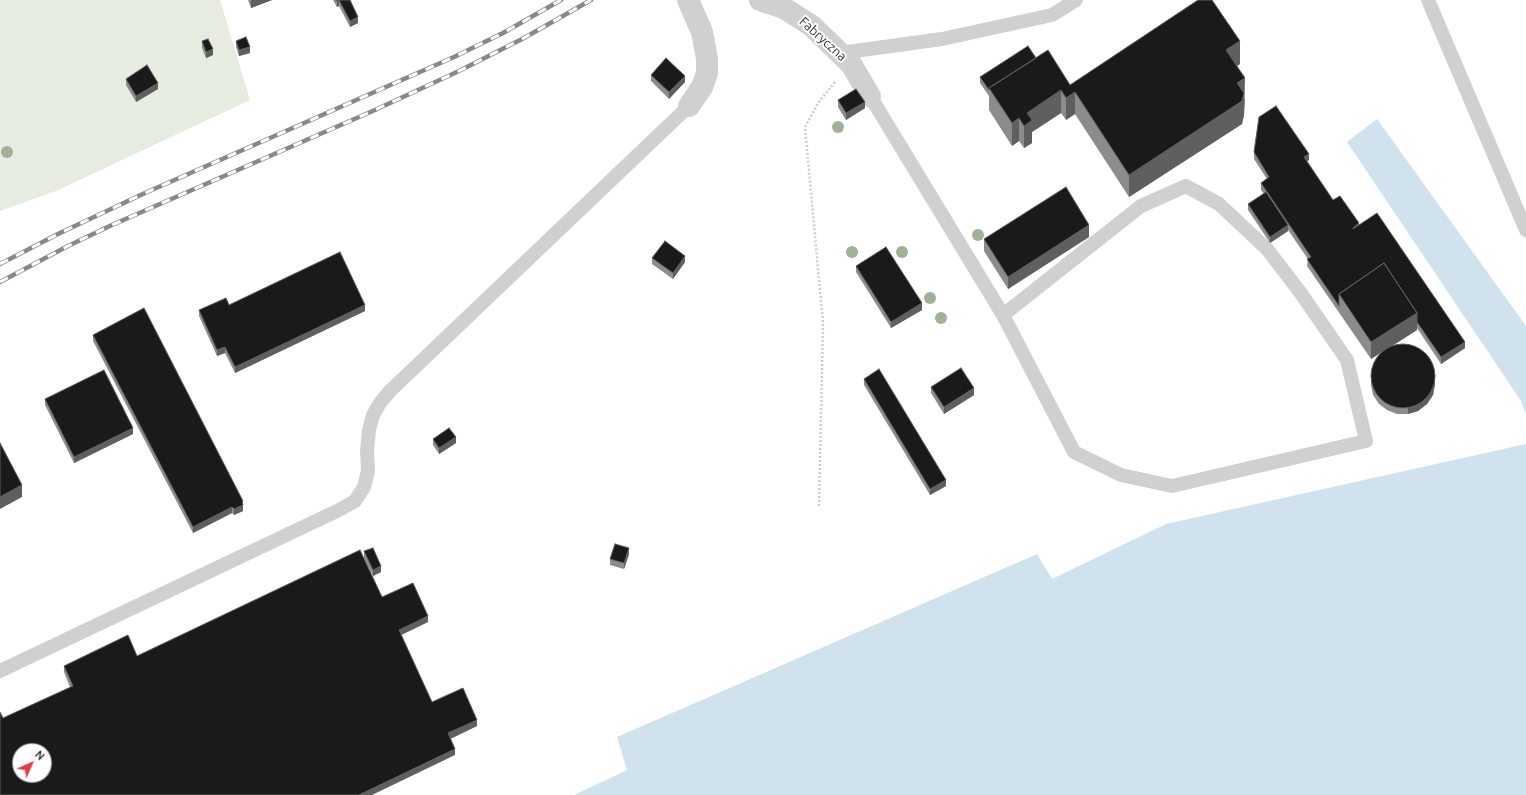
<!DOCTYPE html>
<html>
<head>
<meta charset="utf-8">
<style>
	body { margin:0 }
	#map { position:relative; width:1526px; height:795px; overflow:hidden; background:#fff; font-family:Ubuntu,sans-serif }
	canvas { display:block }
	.north { position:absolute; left:12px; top:743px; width:40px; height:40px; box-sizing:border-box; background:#fff; border:1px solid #adadad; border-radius:50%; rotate:45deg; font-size:11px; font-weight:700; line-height:16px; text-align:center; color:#333 }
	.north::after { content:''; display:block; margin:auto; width:14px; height:18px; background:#e63946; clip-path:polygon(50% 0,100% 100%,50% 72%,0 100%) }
</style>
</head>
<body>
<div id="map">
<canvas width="1526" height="795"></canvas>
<div class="north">N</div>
</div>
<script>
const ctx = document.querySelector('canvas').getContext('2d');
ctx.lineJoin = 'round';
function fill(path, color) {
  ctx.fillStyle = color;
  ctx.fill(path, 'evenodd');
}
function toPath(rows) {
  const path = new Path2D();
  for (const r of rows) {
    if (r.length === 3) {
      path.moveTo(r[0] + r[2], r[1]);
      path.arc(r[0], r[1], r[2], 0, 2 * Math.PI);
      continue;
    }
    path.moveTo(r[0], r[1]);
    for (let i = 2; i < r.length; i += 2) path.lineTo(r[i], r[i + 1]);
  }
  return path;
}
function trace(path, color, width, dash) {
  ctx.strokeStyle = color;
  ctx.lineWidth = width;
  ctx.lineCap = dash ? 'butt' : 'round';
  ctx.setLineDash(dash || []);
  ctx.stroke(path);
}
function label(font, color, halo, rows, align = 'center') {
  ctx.font = font + ' Ubuntu,sans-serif';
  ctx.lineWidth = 4;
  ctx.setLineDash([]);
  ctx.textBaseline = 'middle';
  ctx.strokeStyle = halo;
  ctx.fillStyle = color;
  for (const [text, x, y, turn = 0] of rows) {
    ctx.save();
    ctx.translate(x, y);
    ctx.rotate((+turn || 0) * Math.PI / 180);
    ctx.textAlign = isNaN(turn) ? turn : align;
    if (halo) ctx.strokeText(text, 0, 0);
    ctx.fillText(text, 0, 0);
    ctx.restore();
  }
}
fill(toPath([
	[0,0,220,0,250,100,56,191,0,211]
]), '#e6ecdf');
fill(toPath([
	[1377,119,1526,326,1526,414,1521,401,1347,142],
	[1526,444,1526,795,574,795,627,770,617,737,1037,554,1052,579,1166,524]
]), '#cfe2ee');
trace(toPath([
	[819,506,823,323,805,127,818,103,835,82]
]), '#cdcdcd', 2.5, [2, 2]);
trace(toPath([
	[1428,0,1526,230],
	[840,53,942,39,1052,15,1076,0],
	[870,96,1003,315,1141,206,1186,186,1219,204,1267,249,1300,292,1347,360,1366,441,1172,486,1121,475,1074,452,1003,315],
	[0,671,339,510,355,501,364,487,368,471,367,451,369,430,373,415,380,403,390,391,689,106]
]), '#d0d0d0', 14);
trace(toPath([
	[688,0,702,32,707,59,707,73,702,87,689,106],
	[760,0,784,8,812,26,851,64,870,96]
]), '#d0d0d0', 22);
const rail = toPath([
	[0,264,60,233,145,193,454,57,503,33,561,0],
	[0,282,68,246,112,225,375,110,459,71,524,38,591,0]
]);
trace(rail, '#888', 4.5);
trace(rail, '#fff', 3, [9]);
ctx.fillStyle = '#a2b095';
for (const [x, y] of [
	[838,127],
	[7,152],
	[978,235],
	[852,252],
	[902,252],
	[930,298],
	[941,318]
]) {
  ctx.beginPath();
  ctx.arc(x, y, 6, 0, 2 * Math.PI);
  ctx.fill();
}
fill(toPath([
	[248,0,272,0,251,8],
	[333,0,352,0,350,1,358,23,350,27,339,6,337,7],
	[202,41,213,55,206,58,202,48],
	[236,41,250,53,239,56,236,47],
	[1036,58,1070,85,1240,64,1237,66,1245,100,1244,115,1242,124,1129,197,1075,114,1066,120,1061,113,1032,132,1032,143,1024,148,1019,141,1012,146,989,110,989,96,980,83,980,77],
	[651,75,685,82,669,99,651,81],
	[126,79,158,89,136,102,126,85],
	[838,100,865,108,846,120,838,107],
	[1254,152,1309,160,1307,161,1333,200,1359,225,1465,348,1441,364,1417,328,1417,330,1388,349,1435,384,1433,395,1427,404,1418,411,1408,414,1397,414,1387,410,1379,404,1373,395,1371,385,1371,379,1382,352,1371,359,1307,266,1308,259,1288,230,1288,231,1270,243,1248,210,1248,204,1264,194,1261,190,1261,183,1267,179,1254,159],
	[1089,237,1008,289,984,251,984,239],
	[652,258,685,262,673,279,652,264],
	[856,266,922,310,891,328,856,272],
	[229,305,365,311,235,373,225,353,217,356,199,316,199,310],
	[93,335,243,507,243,511,234,515,232,513,193,533,93,341],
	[864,379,946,486,930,495,864,385],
	[931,387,974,395,944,414,931,393],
	[45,399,133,434,74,463,45,405],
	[433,439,456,443,439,454,433,445],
	[364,551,381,572,373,576,364,558],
	[629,554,624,569,610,565,610,559],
	[382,597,428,622,401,635,432,702,477,726,450,739,455,755,3,718,70,687,64,672,64,666,137,656]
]), '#8c8c8c');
fill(toPath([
	[251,0,272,0,251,8],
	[339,0,339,6,337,7,337,1],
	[358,17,358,23,350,27,350,21],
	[1240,41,1240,64,1226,73,1226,50],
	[250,47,250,53,239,56,239,50],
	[213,49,213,55,206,58,206,52],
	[685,76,685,82,669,99,669,92],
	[1245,78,1244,115,1242,124,1129,197,1129,175,1237,83],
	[158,83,158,89,136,102,136,96],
	[1061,90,1061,113,1032,132,1032,143,1024,148,1024,126,1027,113],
	[1075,92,1075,114,1066,120,1066,98],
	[865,102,865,108,846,120,846,113],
	[1019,118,1019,141,1012,146,1012,123],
	[1309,154,1309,160,1304,163,1304,157],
	[1359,223,1359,229,1353,234,1353,228],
	[1089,225,1089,237,1008,289,1008,277],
	[1288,225,1288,231,1270,243,1270,237],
	[685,256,685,262,673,279,673,273],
	[922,303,922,310,891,328,891,322],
	[365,305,365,311,235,373,235,367],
	[1417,313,1417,330,1371,359,1371,342],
	[1465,342,1465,348,1441,364,1441,357],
	[225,347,225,353,217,356,217,350],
	[1435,378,1435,384,1433,395,1427,404,1418,411,1408,414,1408,408],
	[974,388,974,395,944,414,944,407],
	[133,428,133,434,74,463,74,457],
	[456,437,456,443,439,454,439,448],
	[946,480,946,486,930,495,930,489],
	[22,485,22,497,0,509,0,497],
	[243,501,243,511,234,515,234,509,242,502],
	[232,507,232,513,193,533,193,527],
	[629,548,629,554,624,569,624,563],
	[381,566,381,572,373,576,373,570],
	[428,616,428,622,399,636,399,630],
	[477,720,477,726,448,740,448,733],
	[455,749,455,755,372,795,359,795]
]), '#5f5f5f');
const building = toPath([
	[336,0,350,0,358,17,350,21,339,0,337,1,336,0],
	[1198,0,1212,0,1240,41,1226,50,1245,78,1237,83,1244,93,1242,101,1129,175,1075,92,1066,98,1061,90,1027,113,1032,120,1024,126,1019,118,1012,123,989,88,1048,50,1070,85,1198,0],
	[246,37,250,47,239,50,236,41,246,37],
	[208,39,213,49,206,52,202,41,208,39],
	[1028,46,1036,58,989,88,989,90,980,77,1028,46],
	[666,58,685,76,669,92,651,75,666,58],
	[147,65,158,83,136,96,126,79,147,65],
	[856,89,865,102,846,113,838,100,856,89],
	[1276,106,1309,154,1304,157,1333,200,1340,196,1359,223,1353,228,1353,229,1377,213,1465,342,1441,357,1417,322,1417,313,1384,263,1339,294,1339,306,1307,259,1311,257,1261,183,1269,177,1254,152,1259,117,1276,106],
	[1066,187,1089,225,1008,277,984,239,1066,187],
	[1266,192,1288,225,1270,237,1248,204,1266,192],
	[665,241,685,256,673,273,652,258,665,241],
	[886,247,922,303,891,322,856,266,886,247],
	[340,252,365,305,235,367,225,347,217,350,199,310,226,298,229,305,340,252],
	[1384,263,1417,313,1371,342,1339,294,1384,263],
	[144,308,243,501,242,502,243,505,234,509,232,507,193,527,93,335,144,308],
	[1403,376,32],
	[961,368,974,388,944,407,931,387,961,368],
	[879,369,946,480,930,489,864,379,879,369],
	[104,370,133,428,74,457,45,399,104,370],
	[449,428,456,437,439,448,433,439,449,428],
	[0,443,22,485,0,497,0,443],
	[615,544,629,548,624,563,610,559,615,544],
	[373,548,381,566,373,570,364,551,373,548],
	[360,550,382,597,413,583,428,616,399,630,432,702,463,688,477,720,448,733,455,749,359,795,0,795,0,712,3,718,73,686,64,666,128,635,137,656,360,550],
	[20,751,44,751,44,775,20,775,20,751]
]);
fill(building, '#1a1a1a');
trace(building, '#5f5f5f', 1);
label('13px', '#333', '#fff', [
	["Fabryczna",823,39,42]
]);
</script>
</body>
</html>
